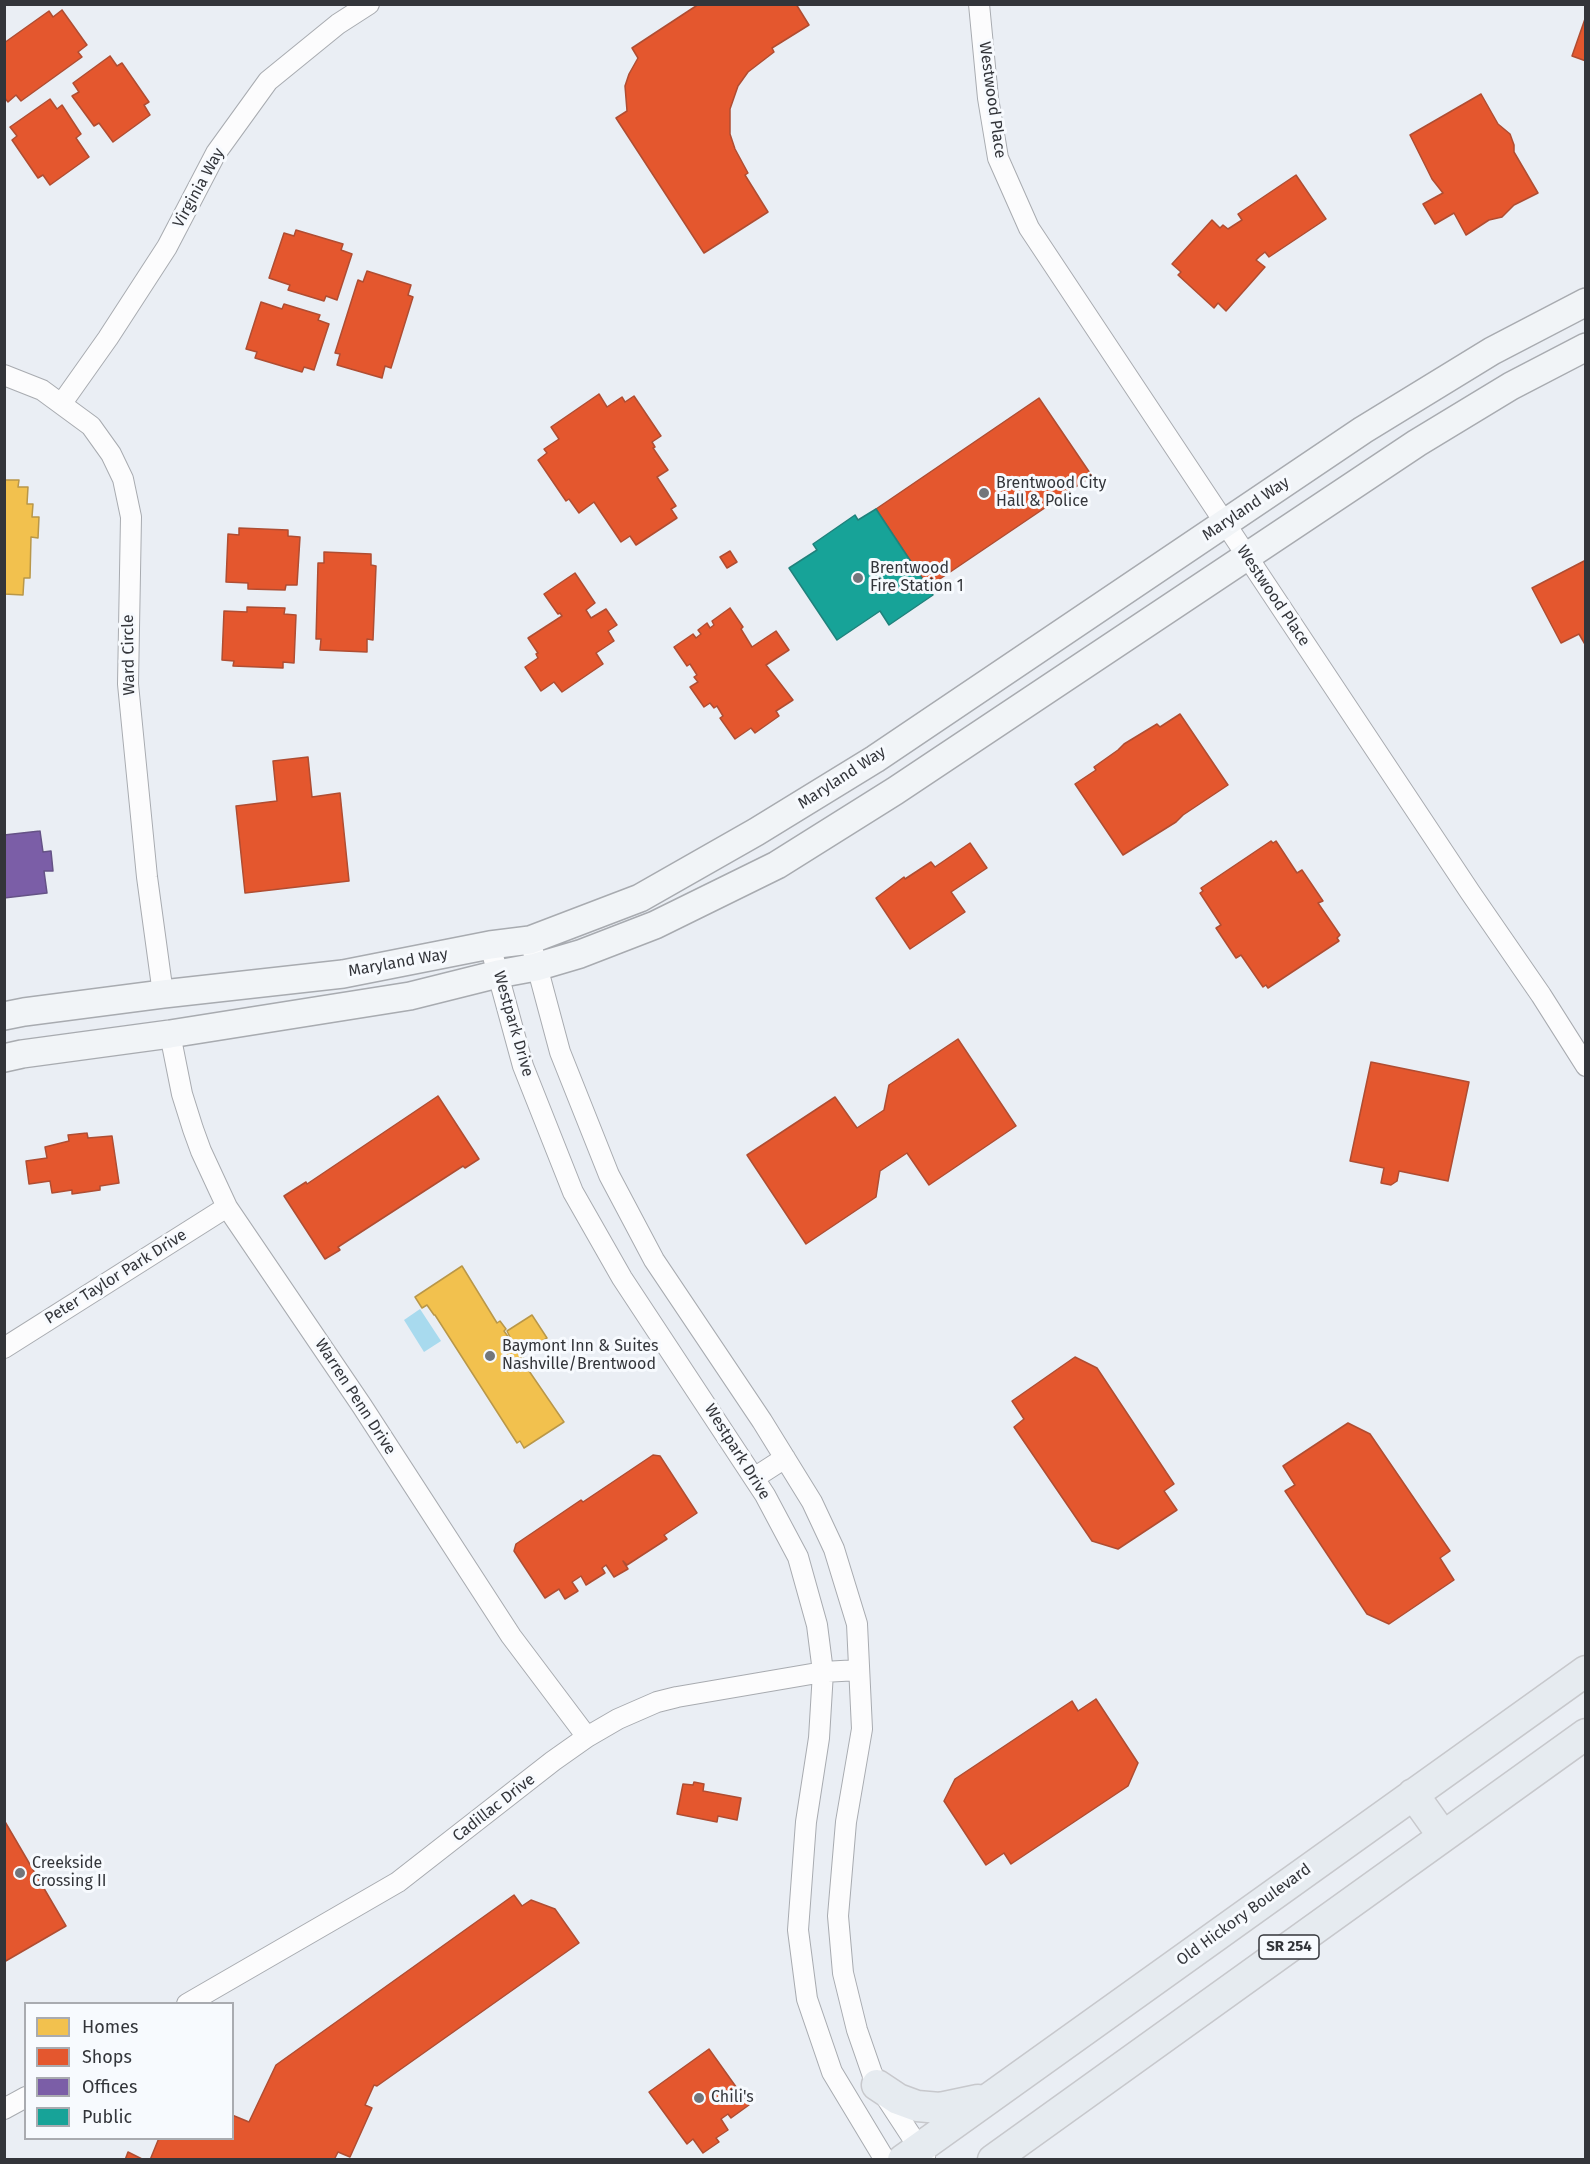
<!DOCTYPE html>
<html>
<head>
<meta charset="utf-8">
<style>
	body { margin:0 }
	#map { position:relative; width:1590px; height:2164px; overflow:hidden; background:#eaeef4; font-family:"Fira Sans",sans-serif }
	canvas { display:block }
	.frame { position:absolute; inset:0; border:6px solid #33353a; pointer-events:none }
	.legend { position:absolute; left:24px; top:2002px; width:210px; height:138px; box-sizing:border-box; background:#f7fafe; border:2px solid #a9abb0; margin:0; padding:8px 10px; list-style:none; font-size:18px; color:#33353a }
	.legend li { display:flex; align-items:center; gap:12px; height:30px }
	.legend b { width:30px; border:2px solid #a9abb0 }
</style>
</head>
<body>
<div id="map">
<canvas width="1590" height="2164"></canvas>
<div class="frame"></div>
<ul class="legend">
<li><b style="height:16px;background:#f2c14e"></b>Homes</li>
<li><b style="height:16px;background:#e4572e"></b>Shops</li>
<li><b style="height:16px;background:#7b5ea7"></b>Offices</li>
<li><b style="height:16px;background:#17a398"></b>Public</li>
</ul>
</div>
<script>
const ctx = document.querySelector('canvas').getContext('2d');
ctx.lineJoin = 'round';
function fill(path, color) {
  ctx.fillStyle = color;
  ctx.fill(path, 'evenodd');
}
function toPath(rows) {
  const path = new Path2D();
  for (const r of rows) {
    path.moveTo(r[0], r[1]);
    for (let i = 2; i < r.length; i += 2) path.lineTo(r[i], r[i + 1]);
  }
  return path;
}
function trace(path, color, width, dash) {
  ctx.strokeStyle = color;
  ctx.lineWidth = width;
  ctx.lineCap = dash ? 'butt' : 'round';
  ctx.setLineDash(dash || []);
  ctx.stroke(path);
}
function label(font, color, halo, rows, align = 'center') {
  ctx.font = font + ' "Fira Sans",sans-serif';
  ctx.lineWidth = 6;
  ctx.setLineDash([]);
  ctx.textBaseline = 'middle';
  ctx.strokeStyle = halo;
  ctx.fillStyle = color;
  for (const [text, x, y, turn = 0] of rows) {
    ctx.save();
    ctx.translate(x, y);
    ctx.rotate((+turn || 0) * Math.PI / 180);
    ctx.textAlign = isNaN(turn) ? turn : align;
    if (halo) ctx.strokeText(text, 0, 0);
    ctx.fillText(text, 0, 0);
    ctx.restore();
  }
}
fill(toPath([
	[420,1309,441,1341,424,1352,404,1320]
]), '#a8daee');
const homes = toPath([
	[4,480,19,480,18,487,28,487,27,504,33,504,32,517,39,517,38,538,31,537,30,578,24,578,23,595,4,594,4,480],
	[462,1266,497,1323,500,1321,506,1329,504,1331,509,1338,510,1337,507,1331,532,1315,547,1338,522,1354,518,1348,516,1349,522,1359,524,1358,530,1366,527,1368,564,1422,524,1448,520,1441,517,1443,435,1315,434,1315,427,1305,422,1308,415,1297,462,1266]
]);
fill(homes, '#f2c14e');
trace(homes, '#b99748', 1.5);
const shops = toPath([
	[699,4,796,4,809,25,772,48,774,52,748,72,738,86,730,109,730,134,735,149,748,173,745,175,768,212,704,253,616,118,627,111,625,86,629,74,638,58,632,48,699,4],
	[62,10,87,45,78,52,82,57,21,101,16,95,8,102,4,97,4,43,49,11,53,17,62,10],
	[1586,16,1586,61,1572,56,1586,16],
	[110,56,117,66,122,63,149,102,144,105,150,115,113,142,99,123,94,126,72,96,79,92,73,83,110,56],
	[1481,94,1498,124,1510,134,1514,145,1514,152,1538,193,1514,205,1502,217,1489,220,1466,235,1454,213,1435,224,1423,204,1443,193,1432,179,1410,135,1481,94],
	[50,99,57,109,62,105,81,134,76,138,89,157,50,185,43,175,38,178,12,140,17,136,10,127,50,99],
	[1296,175,1326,219,1269,257,1265,252,1259,257,1256,260,1265,267,1226,311,1218,303,1214,308,1178,275,1181,272,1172,264,1212,220,1220,228,1223,225,1228,229,1242,220,1238,214,1296,175],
	[296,230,343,244,341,250,352,254,337,300,326,296,324,301,288,290,290,285,269,278,284,233,294,236,296,230],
	[367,271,411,285,408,295,413,297,391,368,385,366,382,378,337,365,340,354,335,353,358,280,363,282,367,271],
	[261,302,282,309,284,304,320,315,318,320,329,324,314,370,304,367,302,372,255,358,257,352,246,349,261,302],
	[599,394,607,407,622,397,625,402,634,396,661,436,652,442,655,447,653,448,668,470,657,477,676,506,671,509,677,518,636,545,630,536,621,542,594,502,579,513,569,499,566,501,538,460,547,453,544,449,559,439,551,427,599,394],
	[1039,398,1092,476,928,587,876,509,1039,398],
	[239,528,288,530,288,536,300,537,297,585,286,585,285,590,248,589,248,583,226,582,228,534,239,535,239,528],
	[730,551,737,562,727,568,720,557,730,551],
	[324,552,371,554,371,565,376,566,373,640,367,639,367,652,320,650,321,639,316,639,318,563,324,563,324,552],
	[1586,560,1586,646,1579,634,1561,643,1532,588,1586,560],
	[575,573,595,603,586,610,591,618,606,609,617,625,608,631,614,641,596,653,603,664,562,692,554,682,541,691,525,667,538,658,536,654,538,653,528,638,562,616,560,613,558,614,544,594,575,573],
	[247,607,285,608,284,614,296,615,294,663,283,662,283,668,233,666,234,661,222,660,224,611,247,612,247,607],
	[730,608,743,627,741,629,752,647,776,631,789,650,766,665,793,700,776,711,779,716,755,733,751,728,735,739,720,718,723,716,717,706,714,708,710,703,704,707,690,687,698,682,694,677,697,675,690,664,687,666,674,647,693,634,696,638,701,634,698,630,707,623,710,628,714,625,712,621,730,608],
	[1180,714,1228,785,1183,815,1176,822,1123,855,1075,784,1096,770,1094,767,1118,750,1124,744,1157,724,1160,727,1180,714],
	[308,757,312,797,340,793,349,881,245,893,236,806,277,801,273,761,308,757],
	[1271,841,1273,843,1276,841,1297,873,1302,870,1323,901,1318,903,1340,935,1337,938,1339,941,1268,988,1266,985,1263,987,1241,955,1236,958,1216,928,1221,925,1200,893,1203,891,1201,888,1271,841],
	[970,843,987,868,951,892,965,912,910,949,876,898,904,877,905,879,931,862,935,867,970,843],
	[958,1039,1016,1126,929,1185,907,1153,880,1171,876,1197,806,1244,747,1155,835,1097,857,1128,884,1110,889,1085,958,1039],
	[1371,1062,1469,1082,1448,1181,1399,1171,1397,1181,1391,1185,1381,1183,1384,1168,1350,1161,1371,1062],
	[438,1096,479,1159,465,1168,463,1166,338,1247,340,1250,325,1259,284,1196,306,1182,307,1184,438,1096],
	[87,1133,88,1138,112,1136,119,1183,100,1186,100,1190,72,1194,72,1190,52,1193,50,1181,29,1184,26,1161,47,1158,45,1147,69,1141,68,1135,87,1133],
	[1075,1357,1097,1368,1174,1484,1164,1491,1177,1510,1118,1549,1092,1541,1014,1427,1024,1419,1012,1401,1075,1357],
	[1348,1423,1370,1434,1450,1551,1440,1558,1454,1580,1389,1624,1367,1614,1285,1491,1295,1485,1283,1466,1348,1423],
	[653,1455,660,1456,697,1513,664,1535,667,1539,627,1565,623,1561,628,1569,614,1577,606,1565,602,1568,605,1573,586,1585,581,1576,572,1582,578,1591,565,1599,559,1589,545,1598,514,1551,516,1544,581,1500,583,1502,653,1455],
	[1096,1699,1138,1763,1128,1786,1011,1864,1004,1853,986,1865,944,1801,955,1779,1072,1701,1078,1711,1096,1699],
	[694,1782,704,1784,703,1791,741,1798,737,1820,718,1816,717,1822,677,1814,683,1784,693,1785,694,1782],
	[4,1820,66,1926,4,1962,4,1820],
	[514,1895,522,1906,531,1900,555,1909,579,1943,377,2086,374,2085,365,2105,372,2108,350,2157,338,2152,334,2160,150,2160,159,2138,232,2138,232,2115,249,2122,276,2065,514,1895],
	[709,2049,749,2105,731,2118,728,2114,721,2119,728,2130,716,2138,719,2142,703,2153,693,2139,687,2144,649,2092,709,2049],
	[128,2152,144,2160,125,2160,128,2152]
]);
fill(shops, '#e4572e');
trace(shops, '#af4d32', 1.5);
const offices = toPath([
	[40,831,43,852,51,851,53,871,44,871,47,893,4,898,4,835,40,831]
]);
fill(offices, '#7b5ea7');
trace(offices, '#655286', 1.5);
const public = toPath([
	[876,509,933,595,889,625,880,611,837,640,789,568,817,550,813,544,855,515,858,520,876,509]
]);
fill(public, '#17a398');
trace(public, '#1f827c', 1.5);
const minor = toPath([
	[979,4,988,98,998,158,1029,228,1470,892,1541,995,1586,1066],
	[4,375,42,390,91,426,111,454,123,479,131,517,128,684,147,877,163,994],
	[62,403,108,338,167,247,216,153,268,81,338,24,369,4],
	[530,940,560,1052,609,1175,654,1260,762,1421,812,1502,834,1549,857,1624,862,1729,846,1822,838,1916,843,1973,857,2030,874,2079,925,2157],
	[490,945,523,1066,573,1192,622,1278,765,1495,798,1557,817,1625,823,1672,819,1738,806,1822,798,1930,807,1999,832,2072,885,2160],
	[170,1034,182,1094,193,1129,201,1151,227,1207,362,1406,511,1636,587,1737],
	[4,1348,227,1207],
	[754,1478,785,1458],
	[187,2004,398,1882,553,1761,587,1737,618,1719,657,1702,677,1697,823,1672,859,1670],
	[4,2109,26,2097]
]);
const secondary = toPath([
	[4,1016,24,1012,163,994,343,974,490,945,530,940,640,898,756,832,875,759,1363,430,1492,351,1586,302],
	[4,1058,22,1054,170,1034,410,996,498,974,536,967,580,954,655,925,777,865,895,791,1417,443,1511,386,1586,347]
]);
const primary = toPath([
	[1413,1794,1443,1836],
	[877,2085,898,2099,917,2106,940,2108,978,2100],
	[903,2160,1586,1671],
	[993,2160,1586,1734]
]);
trace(minor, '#a8abb0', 22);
trace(secondary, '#a8abb0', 30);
trace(primary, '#c7c8cc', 33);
trace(minor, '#fcfcfd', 20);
trace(secondary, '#f1f4f7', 27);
trace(primary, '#e6ebf0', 30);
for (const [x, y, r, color] of [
	[984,493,6,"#73767b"],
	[858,578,6,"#73767b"],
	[490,1356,6,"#73767b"],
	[20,1873,6,"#73767b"],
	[699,2098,6,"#73767b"]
]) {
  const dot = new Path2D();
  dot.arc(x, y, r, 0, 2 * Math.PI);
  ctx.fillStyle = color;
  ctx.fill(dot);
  trace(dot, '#f7fafe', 2);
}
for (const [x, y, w] of [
	[1289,1947,60]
]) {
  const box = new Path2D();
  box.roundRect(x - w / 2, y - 12, w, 24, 4.5);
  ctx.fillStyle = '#f7fafe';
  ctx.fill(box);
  trace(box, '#33353a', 1.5);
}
label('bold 15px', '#33353a', null, [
	["SR 254",1289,1947]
]);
label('16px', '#33353a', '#f7fafe', [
	["Westwood Place",992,100,82],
	["Virginia Way",199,188,-61],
	["Maryland Way",1246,509,-34],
	["Westwood Place",1273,596,56],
	["Ward Circle",129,655,-91],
	["Maryland Way",842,778,-33],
	["Maryland Way",398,963,-10],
	["Westpark Drive",513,1024,74],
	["Peter Taylor Park Drive",116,1277,-32],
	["Warren Penn Drive",355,1397,57],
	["Westpark Drive",737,1452,58],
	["Cadillac Drive",494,1808,-38],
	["Old Hickory Boulevard",1244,1915,-36]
]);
label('16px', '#33353a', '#f7fafe', [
	["Brentwood City",996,484],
	["Hall & Police",996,502],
	["Brentwood",870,569],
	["Fire Station 1",870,587],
	["Baymont Inn & Suites",502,1347],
	["Nashville/Brentwood",502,1365],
	["Creekside",32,1864],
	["Crossing II",32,1882],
	["Chili's",711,2098]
], 'left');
</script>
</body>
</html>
